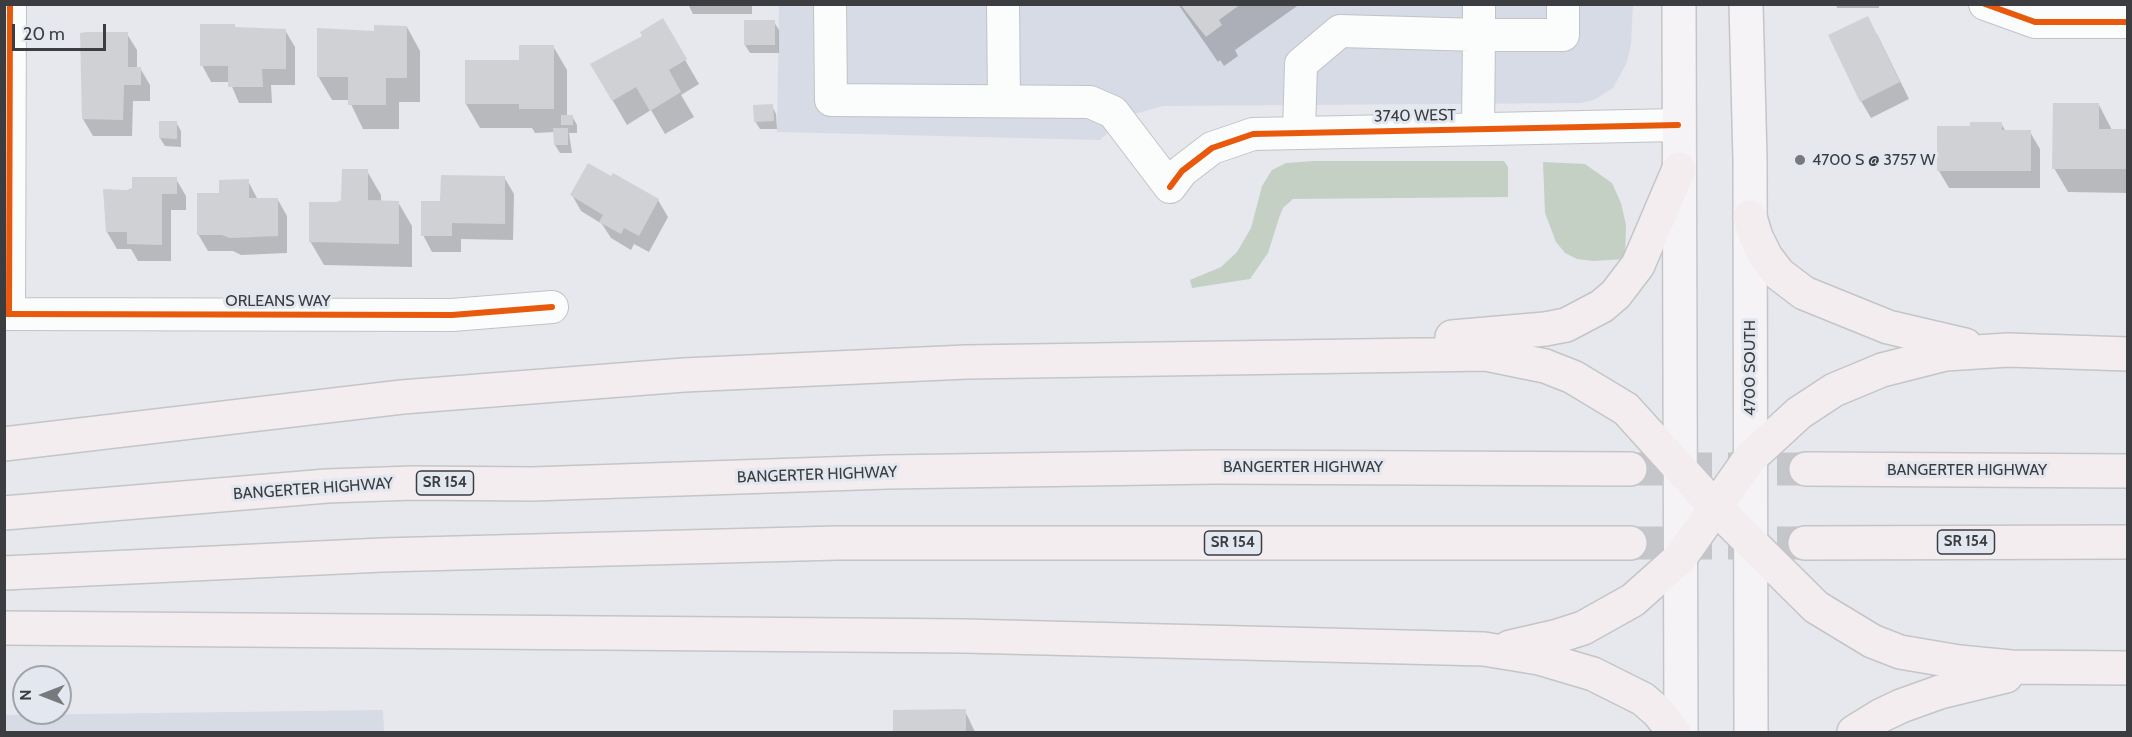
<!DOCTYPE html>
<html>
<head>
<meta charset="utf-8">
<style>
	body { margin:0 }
	#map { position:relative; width:2132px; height:737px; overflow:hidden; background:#e6e8ed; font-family:Cabin,sans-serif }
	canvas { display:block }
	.frame { position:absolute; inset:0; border:6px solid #3b3d40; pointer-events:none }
	.north { position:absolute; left:12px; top:665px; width:60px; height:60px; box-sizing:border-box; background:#e3e7f0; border:2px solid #a0a3aa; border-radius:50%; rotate:270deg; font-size:16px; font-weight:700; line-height:24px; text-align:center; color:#3b3d40 }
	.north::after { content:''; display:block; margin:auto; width:21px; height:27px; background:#77797d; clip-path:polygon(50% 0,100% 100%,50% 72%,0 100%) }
	.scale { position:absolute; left:12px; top:24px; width:94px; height:27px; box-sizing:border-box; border:3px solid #3b3d40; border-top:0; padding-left:8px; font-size:18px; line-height:21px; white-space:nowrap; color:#3b3d40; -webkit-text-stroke:4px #e3e7f0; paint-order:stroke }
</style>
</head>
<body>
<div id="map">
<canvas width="2132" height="737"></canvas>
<div class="frame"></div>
<div class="north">N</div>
<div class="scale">20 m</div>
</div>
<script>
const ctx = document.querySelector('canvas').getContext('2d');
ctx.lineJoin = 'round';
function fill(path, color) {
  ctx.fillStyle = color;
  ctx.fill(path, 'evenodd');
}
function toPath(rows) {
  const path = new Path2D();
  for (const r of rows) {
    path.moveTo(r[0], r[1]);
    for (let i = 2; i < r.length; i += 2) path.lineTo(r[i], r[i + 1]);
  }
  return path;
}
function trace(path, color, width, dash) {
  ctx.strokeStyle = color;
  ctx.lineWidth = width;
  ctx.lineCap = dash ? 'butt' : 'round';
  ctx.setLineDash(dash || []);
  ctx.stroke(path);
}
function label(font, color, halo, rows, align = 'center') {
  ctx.font = font + ' Cabin,sans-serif';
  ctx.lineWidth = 6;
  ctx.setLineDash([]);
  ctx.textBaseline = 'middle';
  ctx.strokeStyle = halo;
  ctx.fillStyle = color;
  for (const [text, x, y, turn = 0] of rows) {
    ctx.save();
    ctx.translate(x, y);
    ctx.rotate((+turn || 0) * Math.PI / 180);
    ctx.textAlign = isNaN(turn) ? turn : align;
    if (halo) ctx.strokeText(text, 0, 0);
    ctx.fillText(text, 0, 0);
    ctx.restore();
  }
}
fill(toPath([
	[779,5,1633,5,1631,43,1627,62,1613,88,1594,100,1580,103,1163,106,1127,116,1100,140,777,132],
	[383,710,384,732,5,732,5,715]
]), '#d7dbe5');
fill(toPath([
	[1314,161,1504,161,1508,167,1508,197,1293,199,1283,208,1279,218,1268,253,1250,279,1192,288,1190,280,1221,267,1237,252,1251,228,1262,186,1272,170,1286,163],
	[1543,162,1585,164,1612,183,1621,203,1626,225,1625,259,1593,261,1577,259,1565,253,1556,242,1545,213]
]), '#c5d0c5');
fill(toPath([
	[688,4,752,4,752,14,693,14],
	[1178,4,1300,4,1235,50,1238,56,1224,66,1220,60,1218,62],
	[1836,4,1879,4,1879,8,1837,8],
	[662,20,699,84,681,95,694,117,665,134,651,110,627,125,592,65,644,36],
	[774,22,779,30,779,53,750,53,745,45],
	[234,25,236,29,285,30,295,47,295,85,271,85,272,103,239,103,230,82,211,82,202,65],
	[407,27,420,51,420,102,399,102,399,129,363,129,349,100,332,100,318,76,375,33],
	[127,34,137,50,137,68,140,68,150,85,150,101,133,101,132,136,93,136,83,119],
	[1877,34,1909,99,1871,118,1861,101],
	[553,46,567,70,567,116,572,116,577,125,577,133,569,133,572,153,560,153,555,145,555,132,535,133,532,128,480,128,466,104,521,62],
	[2099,105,2112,130,2128,130,2128,193,2068,192,2054,168],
	[772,106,776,114,777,129,760,129,755,121],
	[176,122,181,131,181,147,165,146,160,138],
	[2001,123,2006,132,2030,132,2040,149,2040,188,1949,188,1939,171,1939,128,1971,128],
	[367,171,381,195,381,202,398,202,412,226,412,267,324,265,310,241],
	[504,177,514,194,513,240,461,239,461,252,432,252,423,235,442,202],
	[176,179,186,196,186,210,171,210,171,261,138,261,131,249,117,249,107,232,128,191],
	[248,181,258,200,278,200,287,216,287,253,241,255,233,251,208,251,198,234],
	[572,195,658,200,668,217,649,252,634,244,631,250,611,238,602,224,581,211],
	[965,711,975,732,895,732,895,712]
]), '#0003');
fill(toPath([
	[1180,4,1241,4,1219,20,1222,25,1206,37],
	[1868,16,1900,82,1860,102,1828,35],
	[663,18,687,59,669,70,681,92,650,111,636,87,612,101,590,64,642,36,640,32],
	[744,20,775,20,775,45,744,45],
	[200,24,235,24,235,27,286,29,286,69,262,69,263,87,228,87,228,66,200,66],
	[374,25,407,26,407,78,386,78,386,105,348,105,348,77,317,77,317,28,374,31],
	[86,32,128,32,128,67,141,67,141,85,124,85,123,120,82,119,80,33],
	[519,45,554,45,554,109,519,109,519,104,465,104,465,60,519,60],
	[2053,103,2099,103,2099,129,2128,129,2128,169,2052,169],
	[773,104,774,121,754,122,753,105],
	[561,115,573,115,573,125,561,125],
	[159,121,177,121,177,139,159,138],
	[1970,122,2002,122,2002,130,2031,130,2031,171,1937,171,1937,126,1970,126],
	[553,128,568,128,568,145,554,145],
	[588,163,611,176,613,173,659,199,639,236,624,228,621,234,599,222,603,215,570,195],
	[342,169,368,169,368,200,399,201,399,244,309,242,309,202,337,202,341,200],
	[441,175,505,176,505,224,452,223,452,236,421,236,421,201,440,201],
	[132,177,177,177,177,194,162,194,162,245,127,244,127,232,106,232,103,189,127,190,132,188],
	[249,179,249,198,278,198,278,236,230,238,222,235,197,235,197,193,219,193,219,180],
	[966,709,966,732,893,732,893,710]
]), '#d0d1d4');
trace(toPath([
	[1630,469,1806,469],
	[1630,543,1805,543]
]), '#c4c6ca', 33, [33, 16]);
const minor = toPath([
	[830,4,831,100,1090,102,1113,112,1170,187,1182,171,1212,148,1253,134,1678,125],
	[1003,4,1004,101],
	[1479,4,1479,35,1563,35,1563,4],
	[1985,4,2035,22,2128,22],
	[1299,132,1301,64,1340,31,1479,35,1478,129],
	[4,314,452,315,552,307],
	[9,314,10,4]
]);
const major = toPath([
	[1679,4,1681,732],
	[1746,4,1750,159,1751,732]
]);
const highway = toPath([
	[1750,217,1756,237,1766,257,1779,274,1804,293,1888,327,1965,345],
	[1452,337,1545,329,1566,325,1602,306,1616,294,1638,265,1679,169],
	[4,444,402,397,684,375,966,362,1486,354,1545,366,1573,377,1626,409,1714,506,1816,607,1872,641,1900,652,1959,662,2011,667,2128,668],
	[1806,469,2128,471],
	[4,513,327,486,413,483,532,484,887,472,1215,467,1630,469],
	[1805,543,2128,542],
	[4,573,382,555,837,543,1630,543],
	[4,628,965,636,1484,649,1539,658,1593,674,1643,699,1658,712,1674,732],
	[1510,647,1558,636,1583,628,1633,600,1680,558,1750,458,1799,413,1834,390,1882,370,1945,354,2008,350,2128,354],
	[1854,732,1880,716,1901,706,1940,692,2006,676]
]);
trace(minor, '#c1c3c6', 34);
trace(major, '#c4c5c7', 36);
trace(highway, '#c4c5c7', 36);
trace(minor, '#fbfcfc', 32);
trace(major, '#f6f3f6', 33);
trace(highway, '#f3edf0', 33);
trace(toPath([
	[1985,4,2035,22,2128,22],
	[1170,187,1182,171,1212,148,1253,134,1678,125],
	[4,314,452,315,552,307],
	[9,314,10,4]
]), '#e8590c', 6);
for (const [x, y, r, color] of [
	[1800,160,6,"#77797d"]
]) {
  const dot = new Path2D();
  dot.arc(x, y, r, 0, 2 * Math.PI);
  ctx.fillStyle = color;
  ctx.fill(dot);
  trace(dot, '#e3e7f0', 2);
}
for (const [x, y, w] of [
	[445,483,57],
	[1966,542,57],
	[1233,543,57]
]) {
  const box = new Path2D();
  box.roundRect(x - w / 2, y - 12, w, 24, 4.5);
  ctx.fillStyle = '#e3e7f0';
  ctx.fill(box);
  trace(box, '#3b3d40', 1.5);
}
label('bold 15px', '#3b3d40', null, [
	["SR 154",445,483],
	["SR 154",1966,542],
	["SR 154",1233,543]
]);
label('16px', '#3b3d40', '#e3e7f0', [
	["3740 WEST",1415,116,-1],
	["ORLEANS WAY",278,301],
	["4700 SOUTH",1750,368,-90],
	["BANGERTER HIGHWAY",1303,467],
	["BANGERTER HIGHWAY",1967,470],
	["BANGERTER HIGHWAY",817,475,-2],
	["BANGERTER HIGHWAY",313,489,-4]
]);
label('16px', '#3b3d40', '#e3e7f0', [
	["4700 S @ 3757 W",1812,160]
], 'left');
</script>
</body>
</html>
